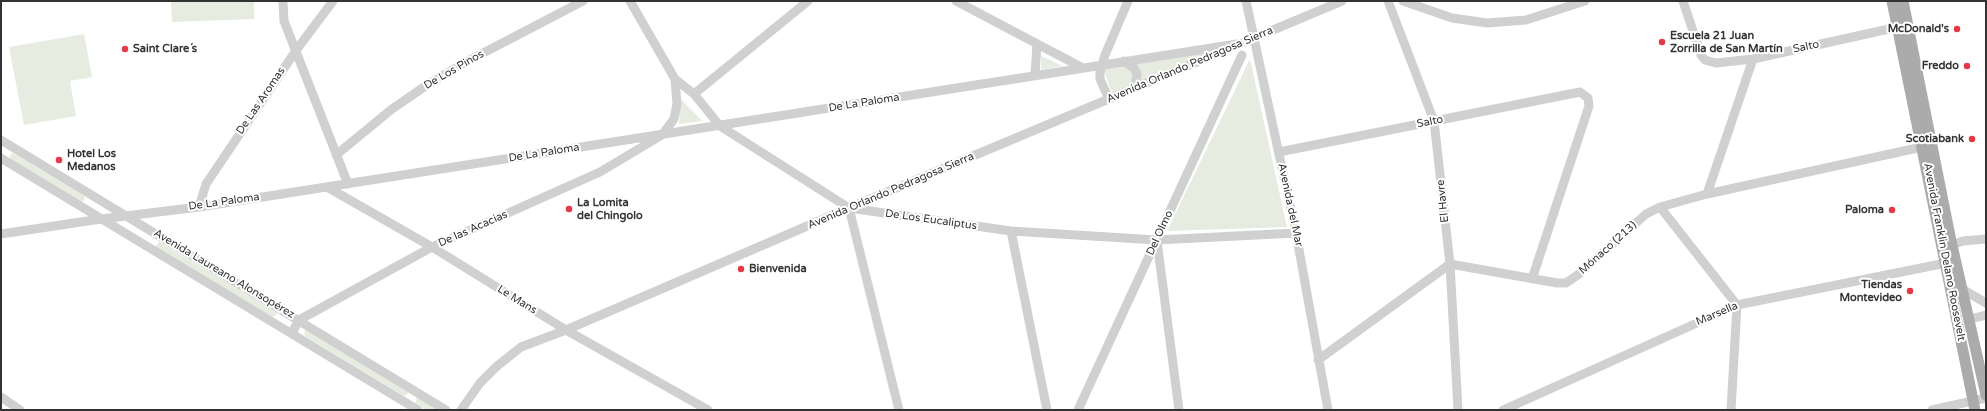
<!DOCTYPE html>
<html>
<head>
<meta charset="utf-8">
<style>
	body { margin:0 }
	#map { position:relative; width:1987px; height:411px; overflow:hidden; background:#fff; font-family:"Varela Round",sans-serif }
	canvas { display:block }
	.frame { position:absolute; inset:0; border:2px solid #333; pointer-events:none }
</style>
</head>
<body>
<div id="map">
<canvas width="1987" height="411"></canvas>
<div class="frame"></div>
</div>
<script>
const ctx = document.querySelector('canvas').getContext('2d');
ctx.lineJoin = 'round';
function fill(path, color) {
  ctx.fillStyle = color;
  ctx.fill(path, 'evenodd');
}
function toPath(rows) {
  const path = new Path2D();
  for (const r of rows) {
    path.moveTo(r[0], r[1]);
    for (let i = 2; i < r.length; i += 2) path.lineTo(r[i], r[i + 1]);
  }
  return path;
}
function trace(path, color, width, dash) {
  ctx.strokeStyle = color;
  ctx.lineWidth = width;
  ctx.lineCap = dash ? 'butt' : 'round';
  ctx.setLineDash(dash || []);
  ctx.stroke(path);
}
function label(font, color, halo, rows, align = 'center') {
  ctx.font = font + ' "Varela Round",sans-serif';
  ctx.lineWidth = 4;
  ctx.setLineDash([]);
  ctx.textBaseline = 'middle';
  ctx.strokeStyle = halo;
  ctx.fillStyle = color;
  for (const [text, x, y, turn = 0] of rows) {
    ctx.save();
    ctx.translate(x, y);
    ctx.rotate((+turn || 0) * Math.PI / 180);
    ctx.textAlign = isNaN(turn) ? turn : align;
    if (halo) ctx.strokeText(text, 0, 0);
    ctx.fillText(text, 0, 0);
    ctx.restore();
  }
}
fill(toPath([
	[171,1,254,1,254,19,172,22],
	[84,34,92,77,70,81,76,116,24,125,9,47],
	[1207,53,1112,93,1103,68],
	[1041,56,1063,66,1041,70],
	[1250,59,1287,227,1167,231],
	[681,99,702,121,679,124],
	[13,153,84,196,85,200,81,202,10,159,10,155],
	[159,242,277,313,276,315,272,317,157,248,156,246],
	[306,330,408,392,408,394,404,396,305,336,304,332],
	[417,397,441,410,427,410,415,403]
]), '#e6ecdf');
trace(toPath([
	[283,1,284,21,348,184],
	[630,1,675,79,694,94,720,126,849,208,1011,231,1157,240,1296,233],
	[956,1,1081,67],
	[1246,1,1296,233,1328,410],
	[1388,1,1434,121,1450,264,1458,410],
	[1403,1,1452,18,1487,23,1526,20,1585,1],
	[1683,1,1701,55,1705,60,1716,63,1753,59,1898,27],
	[1124,61,1134,68,1137,74,1135,87],
	[1035,75,1037,44],
	[694,94,808,1],
	[1109,99,1100,79,1100,72,1105,55,1128,1],
	[1,140,446,410],
	[1279,152,1580,92,1588,98,1589,106,1532,279],
	[336,155,392,109,424,87,462,64,583,1],
	[1,158,418,410],
	[327,187,432,247,566,330,708,410],
	[1707,194,1753,59],
	[199,207,206,184,297,49,333,1],
	[1660,207,1737,305,1731,410],
	[849,208,899,410],
	[1011,231,1047,410],
	[1,234,101,219,199,207,1237,44],
	[1157,241,1179,410],
	[1946,247,1963,241,1986,239],
	[1962,289,1986,303],
	[1970,319,1986,315],
	[292,333,299,320,432,247,600,172,662,135,674,119,677,104,675,79],
	[1318,360,1450,264,1557,283,1566,283,1579,274,1646,214,1660,207,1707,194,1922,147],
	[1,397,20,410],
	[461,410,480,383,496,367,521,347,566,330,849,208,1342,1],
	[1078,410,1242,55],
	[1503,410,1737,305,1946,263],
	[1932,410,1986,398]
]), '#d0d0d0', 9);
trace(toPath([
	[1892,1,1975,410],
	[1903,1,1951,241,1986,395]
]), '#ababab', 11);
for (const [x, y, r, color] of [
	[1957,29,4,"#e63946"],
	[1662,42,4,"#e63946"],
	[125,49,4,"#e63946"],
	[1967,66,4,"#e63946"],
	[1972,139,4,"#e63946"],
	[59,160,4,"#e63946"],
	[569,209,4,"#e63946"],
	[1892,210,4,"#e63946"],
	[741,269,4,"#e63946"],
	[1910,291,4,"#e63946"]
]) {
  const dot = new Path2D();
  dot.arc(x, y, r, 0, 2 * Math.PI);
  ctx.fillStyle = color;
  ctx.fill(dot);
  trace(dot, '#fff', 1.5);
}
label('bold 11px', '#333', '#fff', [
	["McDonald's",1949,29],
	["Escuela 21 Juan",1670,36,"left"],
	["Zorrilla de San Martín",1670,49,"left"],
	["Saint Clare´s",133,49,"left"],
	["Freddo",1959,66],
	["Scotiabank",1964,139],
	["Hotel Los",67,154,"left"],
	["Medanos",67,167,"left"],
	["La Lomita",577,203,"left"],
	["del Chingolo",577,216,"left"],
	["Paloma",1884,210],
	["Bienvenida",749,269,"left"],
	["Tiendas",1902,285],
	["Montevideo",1902,298]
], 'right');
label('11px', '#333', '#fff', [
	["Salto",1806,47,-12],
	["Avenida Orlando Pedragosa Sierra",1190,65,-23],
	["De Los Pinos",454,70,-30],
	["De Las Aromas",261,101,-56],
	["De La Paloma",864,103,-9],
	["Salto",1430,122,-11],
	["De La Paloma",544,153,-9],
	["Avenida Orlando Pedragosa Sierra",891,191,-23],
	["El Havre",1443,201,-96],
	["De La Paloma",224,202,-8],
	["Avenida del Mar",1290,205,78],
	["De Los Eucaliptus",931,220,8],
	["De las Acacias",473,229,-24],
	["Del Olmo",1160,233,-65],
	["Mónaco (213)",1608,248,-42],
	["Avenida Franklin Delano Roosevelt",1944,252,79],
	["Avenida Laureano Alonsopérez",224,274,31],
	["Le Mans",517,300,32],
	["Marsella",1717,314,-23]
]);
</script>
</body>
</html>
